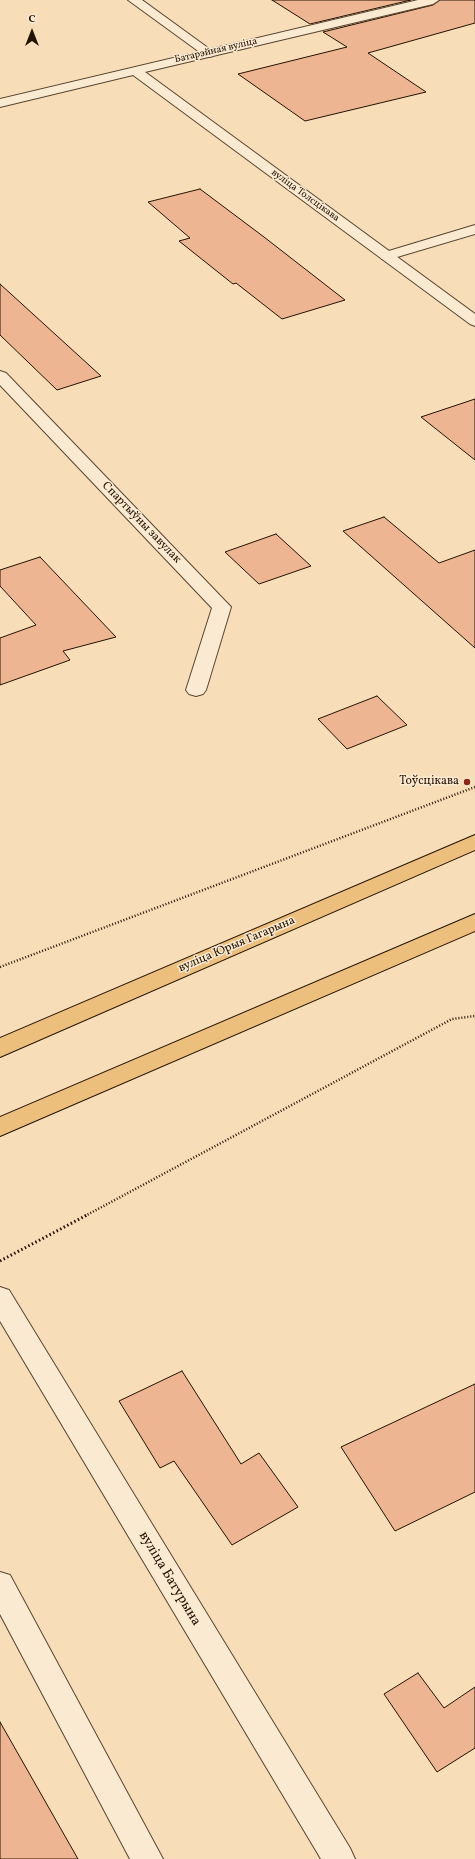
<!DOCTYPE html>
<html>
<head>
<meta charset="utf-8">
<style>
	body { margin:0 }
	#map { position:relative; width:475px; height:1859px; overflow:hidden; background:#f7deb8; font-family:Vollkorn,serif }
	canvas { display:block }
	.north { position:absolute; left:12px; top:12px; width:40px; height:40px; -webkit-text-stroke:3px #faead1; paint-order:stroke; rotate:0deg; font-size:11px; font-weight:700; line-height:16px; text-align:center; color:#241203 }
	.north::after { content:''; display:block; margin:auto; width:14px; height:18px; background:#241203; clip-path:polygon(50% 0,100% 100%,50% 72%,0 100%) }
</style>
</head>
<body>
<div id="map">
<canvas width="475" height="1859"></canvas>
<div class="north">С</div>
</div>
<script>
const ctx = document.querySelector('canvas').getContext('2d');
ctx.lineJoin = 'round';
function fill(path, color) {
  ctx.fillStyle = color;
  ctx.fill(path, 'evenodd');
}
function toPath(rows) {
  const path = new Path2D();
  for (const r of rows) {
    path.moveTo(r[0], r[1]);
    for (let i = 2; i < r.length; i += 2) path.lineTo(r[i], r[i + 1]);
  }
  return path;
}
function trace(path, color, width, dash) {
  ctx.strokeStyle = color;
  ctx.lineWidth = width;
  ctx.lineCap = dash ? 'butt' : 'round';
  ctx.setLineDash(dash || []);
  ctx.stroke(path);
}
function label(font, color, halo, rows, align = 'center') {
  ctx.font = font + ' Vollkorn,serif';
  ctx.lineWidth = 3;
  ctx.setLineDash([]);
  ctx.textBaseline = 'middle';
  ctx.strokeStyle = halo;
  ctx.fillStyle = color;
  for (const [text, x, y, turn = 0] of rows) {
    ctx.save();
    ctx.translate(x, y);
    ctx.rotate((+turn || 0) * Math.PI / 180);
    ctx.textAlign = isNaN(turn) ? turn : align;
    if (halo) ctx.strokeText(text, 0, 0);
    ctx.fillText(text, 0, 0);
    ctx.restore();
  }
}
const building = toPath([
	[272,0,411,0,310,24,272,0],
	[440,0,475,0,475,23,368,53,426,92,305,121,238,74,347,47,323,32,433,5,440,0],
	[200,189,264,237,345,300,282,319,236,283,233,284,179,241,190,238,148,202,200,189],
	[0,284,101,376,57,390,0,335,0,284],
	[475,399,475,460,421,417,475,399],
	[384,517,439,563,475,550,475,648,343,531,384,517],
	[276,534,311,566,259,584,225,552,276,534],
	[40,557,116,637,63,651,70,660,0,685,0,638,36,625,0,586,0,570,40,557],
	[377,696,407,725,347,749,318,719,377,696],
	[182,1371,241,1464,259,1453,298,1507,232,1545,174,1461,160,1468,119,1401,182,1371],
	[475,1384,475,1492,395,1531,341,1447,475,1384],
	[418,1673,444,1708,475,1687,475,1748,437,1772,384,1694,418,1673],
	[0,1722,78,1859,0,1859,0,1722]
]);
fill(building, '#edb591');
trace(building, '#241203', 1);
const lane = toPath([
	[128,0,142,0,215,53,213,56,209,57,205,56,128,0],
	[475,225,475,234,387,260,382,259,380,256,382,253,475,225]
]);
const street = toPath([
	[418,0,439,0,433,4,145,72,475,314,475,326,470,324,133,75,0,107,0,99,418,0],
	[0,371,6,373,231,607,206,690,203,694,196,696,189,694,186,690,212,608,0,385,0,371],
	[0,1287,9,1290,350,1848,355,1859,321,1859,0,1321,0,1287],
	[0,1572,10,1575,163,1859,130,1859,0,1614,0,1572]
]);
const primary = toPath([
	[475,835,475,850,0,1057,0,1038,475,835],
	[475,914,475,931,0,1136,0,1117,475,914]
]);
trace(lane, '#594530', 2);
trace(street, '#594530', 2);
trace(primary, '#241203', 2);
trace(toPath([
	[0,967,475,787],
	[85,1216,452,1019,475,1016]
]), '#241203', 2.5, [1, 2]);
trace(toPath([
	[0,1261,87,1215]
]), '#241203', 3, [1.5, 2.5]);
fill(lane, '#faead1');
fill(street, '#faead1');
fill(primary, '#ecbf7c');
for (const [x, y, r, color] of [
	[467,782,4,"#8f2418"]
]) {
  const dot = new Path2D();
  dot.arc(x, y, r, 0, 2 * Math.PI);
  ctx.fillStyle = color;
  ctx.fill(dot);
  trace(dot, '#faead1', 1.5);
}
label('10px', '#241203', '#faead1', [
	["Батарэйная вуліца",216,51,-13],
	["вуліца Толсцікава",305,196,36]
]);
label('12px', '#241203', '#faead1', [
	["Спартыўны завулак",141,523,46],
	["вуліца Юрыя Гагарына",237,945,-23]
]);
label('12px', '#241203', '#faead1', [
	["Тоўсцікава",459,782]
], 'right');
label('14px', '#241203', '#faead1', [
	["вуліца Батурына",169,1579,59]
]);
</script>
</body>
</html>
